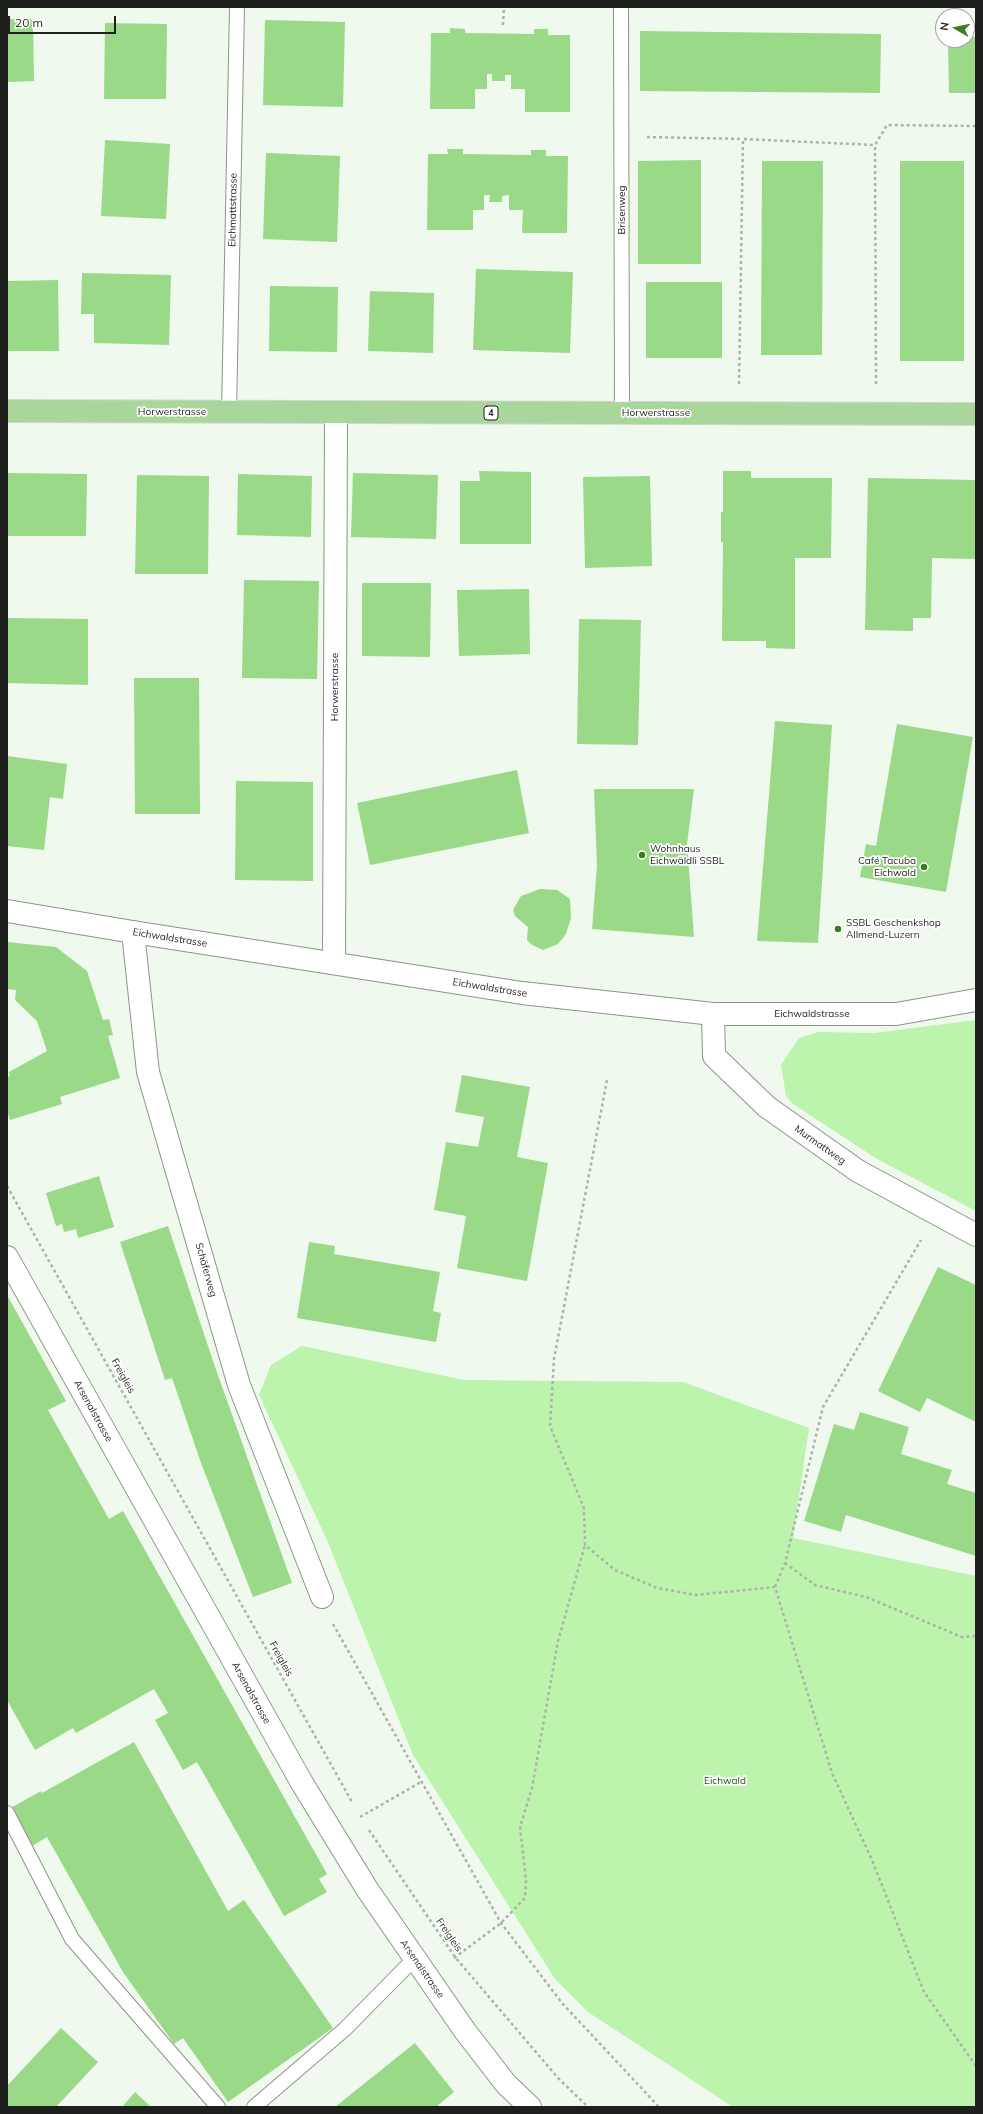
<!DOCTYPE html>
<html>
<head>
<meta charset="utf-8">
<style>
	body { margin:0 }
	#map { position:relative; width:983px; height:2114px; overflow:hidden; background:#f0f9ee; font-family:Mulish,sans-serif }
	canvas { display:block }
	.frame { position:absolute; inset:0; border:8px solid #1d201c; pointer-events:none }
	.north { position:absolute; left:935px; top:8px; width:40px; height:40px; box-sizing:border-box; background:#fff; border:1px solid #a5a6a4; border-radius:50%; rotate:279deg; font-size:11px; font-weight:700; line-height:16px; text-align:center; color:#1d201c }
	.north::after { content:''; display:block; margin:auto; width:14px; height:18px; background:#397e22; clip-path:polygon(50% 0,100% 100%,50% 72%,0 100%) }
	.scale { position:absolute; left:8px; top:16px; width:108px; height:18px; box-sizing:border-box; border:2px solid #1d201c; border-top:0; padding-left:5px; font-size:12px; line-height:14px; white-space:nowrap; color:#1d201c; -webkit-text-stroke:3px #fff; paint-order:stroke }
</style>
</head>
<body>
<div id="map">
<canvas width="983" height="2114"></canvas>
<div class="frame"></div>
<div class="north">N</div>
<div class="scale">20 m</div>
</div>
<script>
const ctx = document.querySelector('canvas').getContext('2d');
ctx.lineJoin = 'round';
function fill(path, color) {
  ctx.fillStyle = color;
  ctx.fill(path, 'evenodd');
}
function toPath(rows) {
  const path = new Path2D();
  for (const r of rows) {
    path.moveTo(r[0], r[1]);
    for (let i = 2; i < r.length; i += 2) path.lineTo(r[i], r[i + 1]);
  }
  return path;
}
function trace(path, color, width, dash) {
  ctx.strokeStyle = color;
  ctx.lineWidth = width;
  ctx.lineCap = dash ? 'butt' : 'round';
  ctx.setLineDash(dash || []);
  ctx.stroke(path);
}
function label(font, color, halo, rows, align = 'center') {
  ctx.font = font + ' Mulish,sans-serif';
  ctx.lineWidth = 3.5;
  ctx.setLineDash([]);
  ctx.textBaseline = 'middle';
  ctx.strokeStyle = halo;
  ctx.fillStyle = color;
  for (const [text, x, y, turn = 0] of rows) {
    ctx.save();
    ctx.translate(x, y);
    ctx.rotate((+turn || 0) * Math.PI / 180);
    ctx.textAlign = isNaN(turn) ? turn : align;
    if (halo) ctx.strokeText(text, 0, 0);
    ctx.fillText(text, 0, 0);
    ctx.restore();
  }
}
fill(toPath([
	[976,1020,976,1211,877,1159,793,1104,786,1096,781,1065,799,1038,818,1032,874,1033],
	[302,1346,464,1380,683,1382,809,1428,793,1538,976,1576,976,2107,733,2107,588,2012,555,1979,413,1755,327,1540,259,1395,271,1365]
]), '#bcf3ad');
fill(toPath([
	[7,19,33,19,34,81,7,82],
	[265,20,345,22,343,107,263,105],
	[105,23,167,24,166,99,104,99],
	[450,28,465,29,465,33,534,34,534,29,548,29,548,35,570,35,570,112,525,112,525,89,511,89,511,75,505,75,505,81,492,81,492,74,487,74,487,89,475,89,475,109,430,109,431,33,450,33],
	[640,31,881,34,880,93,640,91],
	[967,37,976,37,976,93,949,93,948,40,967,40],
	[105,140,170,144,166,219,101,216],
	[447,149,463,149,463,154,531,155,531,150,546,150,546,156,568,156,567,233,522,233,523,210,509,210,509,195,502,196,502,202,489,202,490,195,484,195,484,210,473,210,473,230,427,230,428,154,448,154],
	[266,153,340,156,337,242,263,239],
	[701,160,701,264,638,264,638,161],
	[762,161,823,161,822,355,761,355],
	[900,161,964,161,964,361,900,361],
	[476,269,573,272,570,353,473,350],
	[82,273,171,275,169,345,94,343,94,314,81,314],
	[58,280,59,351,7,351,7,281],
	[646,282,722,282,722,358,646,358],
	[270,286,338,287,337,352,269,351],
	[370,291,434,293,433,353,368,351],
	[479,471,531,472,531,544,460,544,460,481,480,481],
	[723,471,751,471,751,478,832,478,831,558,795,558,795,649,766,648,766,641,722,641,723,542,721,542,721,512,723,512],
	[7,473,87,474,86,536,7,536],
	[353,473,438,475,436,539,351,537],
	[238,474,312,476,311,537,237,535],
	[137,475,209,476,208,574,135,574],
	[650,476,652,566,585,568,583,477],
	[868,478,976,480,975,559,932,558,931,618,913,618,913,631,865,630],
	[244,580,319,581,317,679,242,678],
	[362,583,431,583,430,657,362,656],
	[529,589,530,654,459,656,457,590],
	[7,618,88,619,88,685,7,683],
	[579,619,641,620,638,745,577,744],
	[134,678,199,678,200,814,135,814],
	[775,721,832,725,818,943,757,941],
	[897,724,973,737,946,892,860,877,866,844,876,846],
	[7,756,67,764,63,799,50,797,44,850,7,846],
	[517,770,529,833,370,865,357,803],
	[236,781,313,782,313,881,235,880],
	[594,789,694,789,687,844,694,937,592,929,597,866],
	[540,889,557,890,570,899,571,918,566,934,558,944,543,950,532,945,527,940,528,927,515,916,513,910,521,896],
	[7,942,56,947,87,971,103,1020,109,1019,113,1035,108,1036,120,1078,60,1097,62,1104,10,1120,7,1111,7,1077,10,1076,9,1072,47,1051,37,1021,15,1000,16,990,7,989],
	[462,1075,530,1087,517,1157,548,1163,527,1281,457,1268,466,1216,434,1210,446,1142,478,1147,484,1117,455,1112],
	[99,1176,114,1227,78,1238,76,1229,64,1232,62,1224,56,1226,46,1193],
	[168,1226,214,1364,292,1583,253,1597,201,1463,172,1378,165,1380,120,1242],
	[309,1242,335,1246,334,1254,440,1272,433,1311,441,1313,436,1342,297,1318],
	[938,1267,976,1285,976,1422,927,1398,920,1412,878,1391],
	[7,1295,66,1401,48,1410,109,1519,123,1511,327,1874,319,1879,327,1892,284,1916,197,1762,183,1770,155,1720,168,1713,154,1689,76,1733,73,1728,35,1750,7,1700],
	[860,1412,909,1427,901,1454,952,1470,947,1484,976,1493,976,1556,846,1515,841,1532,804,1521,834,1424,854,1430],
	[134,1742,228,1911,244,1900,333,2028,228,2102,183,2038,174,2044,123,1972,47,1837,27,1849,7,1810,41,1791,42,1793],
	[61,2028,98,2062,56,2107,7,2107,7,2086],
	[415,2043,454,2092,436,2107,335,2107],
	[135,2092,151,2107,122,2107]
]), '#99d987');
const service = toPath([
	[621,7,622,413],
	[229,412,237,7],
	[7,1813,72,1939,218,2107],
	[254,2107,345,2029,415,1958]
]);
const minor = toPath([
	[133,932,148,1072,239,1385,322,1597],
	[334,963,336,412],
	[713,1014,714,1056,767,1107,858,1171,976,1235]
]);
const tertiary = toPath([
	[7,911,133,932,522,993,713,1014,896,1014,976,1000],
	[7,1257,302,1783,367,1889,465,2031,506,2084,530,2107]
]);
const primary = toPath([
	[7,411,976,414]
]);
trace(service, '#8c948a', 16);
trace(minor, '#8c948a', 24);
trace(tertiary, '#8c948a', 24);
trace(primary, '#d6d7d6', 24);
trace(toPath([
	[503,25,504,7],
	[647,137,743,139],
	[739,384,743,139,875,145],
	[876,384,875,145,887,125,976,126],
	[607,1080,554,1359,550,1426,584,1508,585,1545,615,1570,657,1588,696,1595,775,1587,832,1773,872,1860,924,1992,976,2066],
	[7,1186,352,1802],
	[785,1563,815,1585,866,1597,962,1637,976,1636],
	[775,1587,785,1563,823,1407,921,1240],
	[333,1624,501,1923,562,2003,659,2107],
	[360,1817,421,1782],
	[369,1830,455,1957,558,2078,588,2107],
	[454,1958,501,1923,525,1898,526,1880,520,1827,532,1788,558,1641,585,1545]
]), '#abb3aa', 2.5, [3, 3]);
trace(service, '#fff', 14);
trace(minor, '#fff', 22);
trace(tertiary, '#fff', 22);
trace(primary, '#a8d69b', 22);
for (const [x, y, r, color] of [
	[642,855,4,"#397e22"],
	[924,867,4,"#397e22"],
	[838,929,4,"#397e22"]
]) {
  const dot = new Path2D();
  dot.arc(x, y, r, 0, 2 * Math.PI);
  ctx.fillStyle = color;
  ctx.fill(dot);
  trace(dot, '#fff', 1.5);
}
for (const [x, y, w] of [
	[491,413,14]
]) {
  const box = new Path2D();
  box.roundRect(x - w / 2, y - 7, w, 14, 3);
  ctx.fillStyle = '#fff';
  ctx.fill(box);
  trace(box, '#1d201c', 1);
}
label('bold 9px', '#1d201c', null, [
	["4",491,413]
]);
label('10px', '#1d201c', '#fff', [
	["Eichmattstrasse",233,210,-89],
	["Brisenweg",622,210,-90],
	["Horwerstrasse",172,412],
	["Horwerstrasse",656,413],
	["Horwerstrasse",335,687,-90],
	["Eichwaldstrasse",170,938,9],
	["Eichwaldstrasse",490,988,9],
	["Eichwaldstrasse",812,1014],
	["Murmattweg",820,1145,35],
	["Schäferweg",206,1270,74],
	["Freigleis",123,1376,61],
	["Arsenalstrasse",93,1411,61],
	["Freigleis",281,1659,61],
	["Arsenalstrasse",251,1693,61],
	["Freigleis",449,1935,56],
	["Arsenalstrasse",422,1969,55]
]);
label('10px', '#1d201c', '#fff', [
	["Wohnhaus",650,849],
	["Eichwäldli SSBL",650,861],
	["Café Tacuba",916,861,"right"],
	["Eichwald",916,873,"right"],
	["SSBL Geschenkshop",846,923],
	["Allmend-Luzern",846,935]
], 'left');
label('10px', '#254e18', '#fff', [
	["Eichwald",725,1781]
]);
</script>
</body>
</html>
